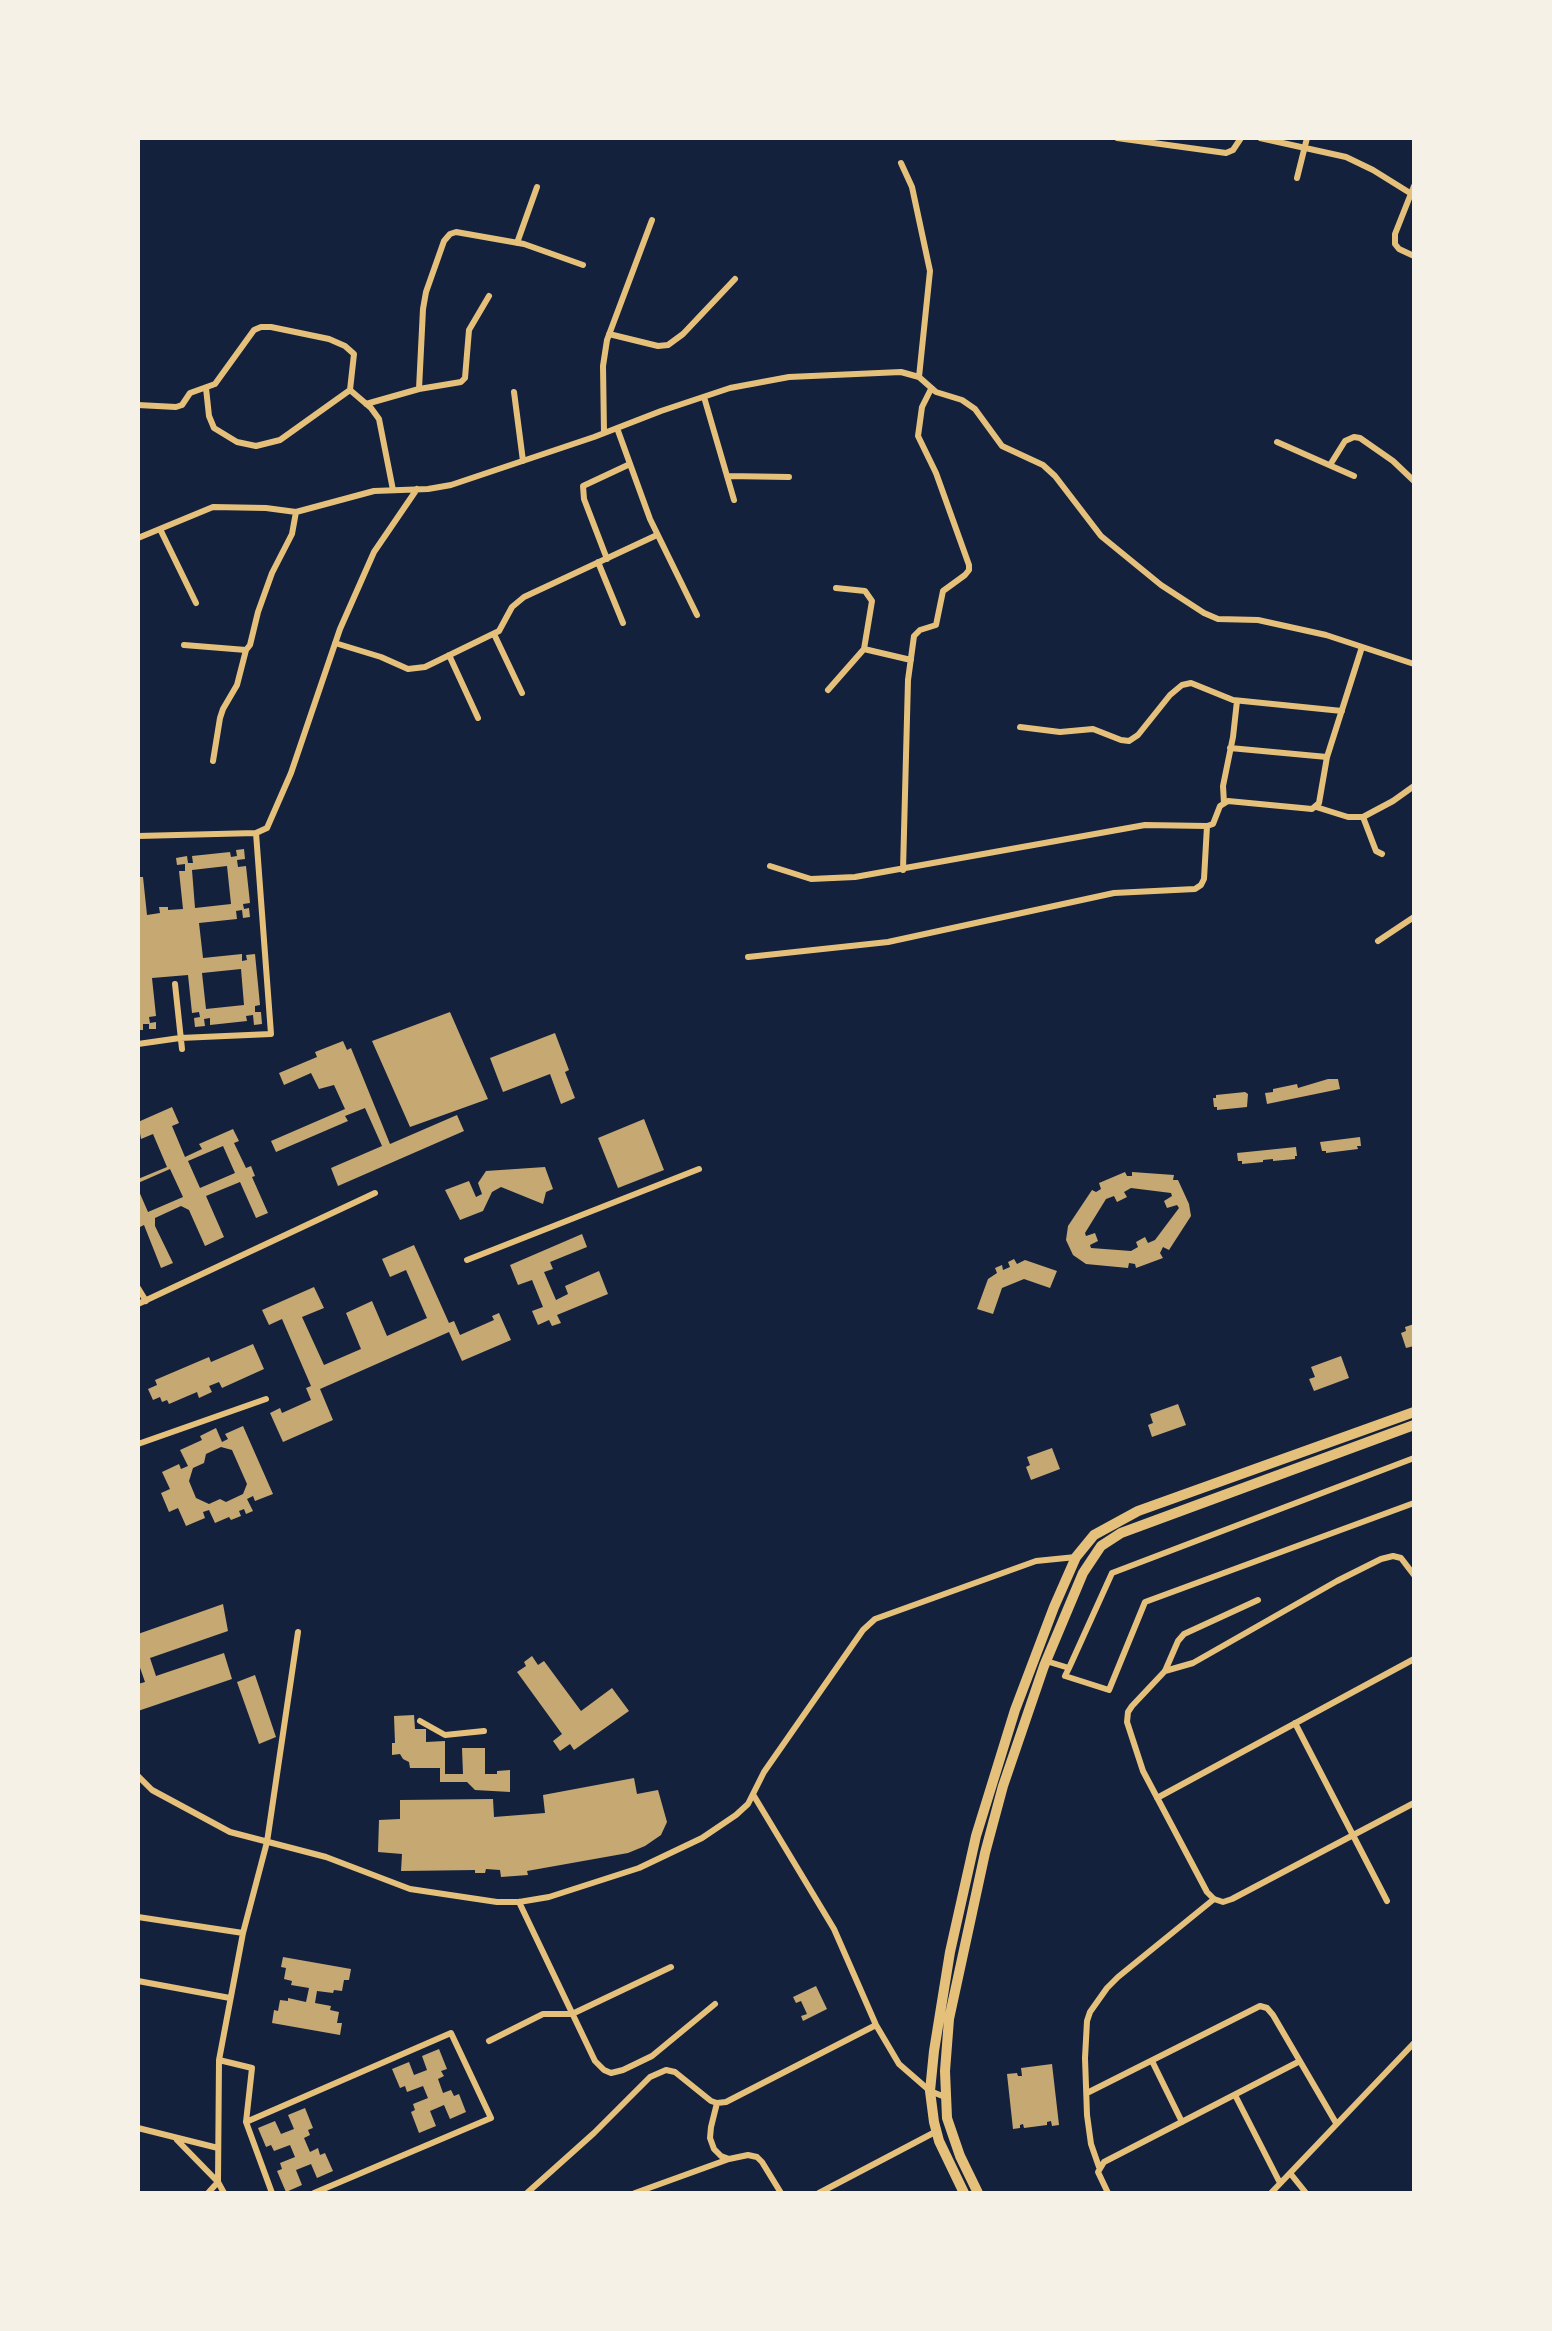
<!DOCTYPE html>
<html>
<head>
<meta charset="utf-8">
<style>
	body { margin:0 }
	#map { position:relative; width:1552px; height:2331px; overflow:hidden; background:#14213d; font-family:"Roboto Condensed",sans-serif }
	canvas { display:block }
	.frame { position:absolute; inset:0; border:140px solid #f6f1e7; pointer-events:none }
</style>
</head>
<body>
<div id="map">
<canvas width="1552" height="2331"></canvas>
<div class="frame"></div>
</div>
<script>
const ctx = document.querySelector('canvas').getContext('2d');
ctx.lineJoin = 'round';
function fill(path, color) {
  ctx.fillStyle = color;
  ctx.fill(path, 'evenodd');
}
function toPath(rows) {
  const path = new Path2D();
  for (const r of rows) {
    path.moveTo(r[0], r[1]);
    for (let i = 2; i < r.length; i += 2) path.lineTo(r[i], r[i + 1]);
  }
  return path;
}
function trace(path, color, width, dash) {
  ctx.strokeStyle = color;
  ctx.lineWidth = width;
  ctx.lineCap = dash ? 'butt' : 'round';
  ctx.setLineDash(dash || []);
  ctx.stroke(path);
}
fill(toPath([
	[244,849,245,859,237,860,238,867,246,866,250,903,243,904,244,909,249,908,250,917,243,918,242,910,236,911,237,919,199,923,203,958,242,954,242,961,247,960,246,955,255,954,260,1005,255,1006,255,1012,261,1012,262,1024,254,1025,253,1015,246,1016,247,1021,210,1025,210,1018,204,1019,205,1026,195,1027,194,1018,200,1017,199,1012,192,1013,188,975,152,978,156,1016,149,1017,150,1023,156,1022,156,1029,149,1029,149,1024,143,1024,143,1030,138,1030,138,877,143,877,147,915,160,913,159,907,168,907,168,910,183,909,179,871,185,871,185,864,177,865,176,858,187,856,188,863,193,863,192,856,230,852,231,857,237,856,236,850],
	[227,866,231,904,195,908,192,870],
	[241,969,244,1005,206,1009,202,973],
	[450,1012,488,1099,410,1127,372,1041],
	[555,1033,569,1070,565,1072,575,1098,561,1104,550,1074,503,1092,490,1058],
	[343,1041,347,1050,351,1048,390,1144,457,1115,464,1131,338,1186,331,1168,382,1146,365,1108,345,1116,348,1121,276,1152,271,1141,345,1109,334,1085,319,1089,311,1073,284,1085,279,1073,317,1057,315,1052],
	[1328,1079,1338,1079,1340,1089,1267,1104,1265,1093,1273,1092,1273,1089,1297,1084,1298,1088],
	[1245,1092,1248,1094,1247,1107,1217,1110,1217,1107,1214,1107,1213,1098,1216,1098,1216,1095],
	[172,1107,179,1123,172,1126,185,1157,202,1149,199,1144,233,1129,239,1141,234,1143,246,1168,251,1166,255,1176,252,1177,268,1213,256,1218,240,1182,206,1196,224,1237,205,1246,189,1210,181,1206,155,1218,155,1226,173,1263,161,1268,144,1225,140,1227,138,1224,138,1189,148,1212,183,1197,170,1169,138,1183,138,1179,167,1167,153,1134,141,1139,138,1122],
	[223,1146,235,1173,200,1188,188,1161],
	[644,1119,664,1170,618,1188,598,1138],
	[1360,1137,1361,1146,1357,1146,1358,1149,1326,1153,1326,1151,1322,1151,1320,1142],
	[1296,1147,1297,1156,1295,1156,1295,1159,1273,1161,1273,1159,1263,1160,1263,1162,1242,1164,1242,1161,1238,1161,1237,1153],
	[545,1167,553,1189,546,1192,543,1204,501,1187,492,1192,483,1211,460,1220,445,1190,469,1181,476,1197,482,1194,478,1183,486,1171],
	[1125,1172,1127,1176,1132,1176,1132,1172,1174,1175,1173,1180,1178,1180,1189,1204,1191,1216,1169,1250,1163,1247,1160,1253,1163,1258,1136,1268,1135,1264,1129,1263,1128,1268,1086,1264,1073,1255,1066,1240,1068,1226,1092,1190,1096,1192,1101,1189,1099,1183],
	[1131,1188,1171,1193,1172,1196,1164,1201,1167,1208,1177,1205,1179,1208,1155,1240,1148,1243,1145,1237,1136,1242,1138,1247,1131,1251,1091,1248,1090,1245,1098,1241,1095,1233,1086,1236,1085,1233,1106,1199,1114,1196,1117,1202,1127,1197,1124,1192],
	[582,1234,587,1247,550,1262,553,1269,544,1272,556,1300,568,1294,565,1286,599,1271,608,1294,557,1315,561,1323,552,1326,549,1320,538,1325,532,1311,543,1307,532,1280,518,1285,510,1265],
	[414,1245,449,1323,454,1321,460,1335,494,1320,492,1316,499,1313,511,1340,462,1361,449,1332,320,1389,333,1420,283,1442,270,1413,280,1408,282,1413,311,1400,306,1388,311,1386,282,1319,269,1325,262,1310,314,1287,324,1308,302,1317,324,1365,361,1349,346,1313,372,1301,387,1336,427,1318,406,1270,390,1277,382,1259],
	[1014,1259,1017,1264,1025,1260,1057,1271,1050,1288,1024,1279,1002,1288,993,1314,977,1309,988,1279,997,1273,995,1268,1002,1265,1003,1270,1010,1267,1008,1262],
	[1414,1324,1414,1346,1406,1348,1401,1333,1406,1331,1405,1327],
	[253,1344,264,1369,222,1388,219,1382,209,1386,212,1392,199,1398,197,1392,169,1404,167,1400,162,1402,160,1397,153,1400,148,1389,157,1385,155,1380,209,1357,211,1362],
	[1341,1356,1349,1378,1314,1391,1309,1379,1315,1377,1311,1367],
	[1178,1404,1186,1425,1152,1437,1148,1425,1153,1423,1150,1414],
	[243,1426,273,1494,255,1501,253,1496,247,1499,253,1511,246,1514,244,1509,239,1511,241,1516,231,1520,229,1517,215,1523,209,1510,203,1512,205,1518,186,1526,178,1508,169,1512,161,1493,170,1489,162,1472,179,1464,181,1469,188,1466,180,1450,202,1440,200,1436,216,1428,222,1442,228,1439,225,1434],
	[221,1447,232,1450,247,1484,243,1494,226,1502,220,1499,209,1504,196,1498,189,1481,193,1468,204,1463,206,1454],
	[1052,1448,1060,1469,1031,1480,1026,1467,1030,1465,1027,1457],
	[223,1604,228,1631,150,1658,156,1676,224,1653,232,1679,138,1711,138,1684,145,1682,138,1662,138,1634],
	[532,1656,538,1665,544,1661,581,1711,612,1688,629,1711,574,1750,570,1744,560,1751,553,1741,562,1734,517,1672,526,1666,524,1662],
	[255,1675,276,1737,259,1744,237,1682],
	[414,1715,415,1729,426,1729,426,1742,445,1741,445,1774,463,1774,462,1748,485,1748,485,1774,497,1774,497,1771,510,1770,510,1792,475,1790,467,1782,440,1782,440,1768,410,1768,409,1762,403,1759,400,1754,392,1755,392,1743,395,1743,394,1716],
	[634,1778,637,1794,658,1790,667,1822,661,1835,645,1846,628,1853,527,1871,528,1875,501,1877,500,1870,486,1869,485,1873,475,1873,475,1870,401,1871,402,1854,378,1852,379,1820,400,1819,400,1800,493,1799,494,1817,545,1813,543,1795],
	[283,1957,351,1969,349,1980,344,1980,342,1991,334,1990,333,1993,317,1991,315,2003,331,2006,330,2010,339,2012,337,2023,342,2023,340,2035,272,2023,274,2010,278,2011,280,2000,288,2001,288,1998,306,2002,309,1988,291,1985,292,1981,284,1979,286,1968,281,1967],
	[816,1986,827,2009,803,2021,801,2016,807,2014,801,2001,796,2003,793,1997],
	[439,2049,447,2069,441,2071,444,2076,438,2079,443,2093,451,2090,454,2096,459,2094,466,2112,450,2119,444,2105,430,2111,436,2126,419,2133,411,2112,415,2110,413,2104,428,2098,423,2086,407,2092,405,2086,400,2088,392,2069,409,2062,414,2075,427,2070,422,2056],
	[1052,2064,1059,2125,1052,2126,1051,2121,1047,2122,1047,2125,1024,2128,1023,2124,1020,2125,1020,2128,1013,2129,1007,2074,1017,2073,1018,2076,1022,2076,1021,2068],
	[305,2108,313,2128,308,2130,310,2135,304,2138,310,2152,318,2148,320,2155,325,2153,333,2171,317,2178,311,2164,296,2170,302,2185,286,2192,277,2171,282,2169,280,2163,295,2157,290,2145,274,2151,271,2145,266,2147,258,2128,275,2121,281,2134,294,2129,288,2115]
]), '#c6a872');
trace(toPath([
	[1117,138,1226,153,1233,150,1241,138],
	[1260,138,1346,157,1373,170,1410,193],
	[901,163,912,187,930,271,919,377],
	[1297,178,1307,138],
	[1414,186,1395,234,1395,244,1399,249,1414,256],
	[517,243,537,187],
	[609,334,658,346,668,345,683,334,735,279],
	[206,388,209,416,214,428,237,442,256,446,280,440,350,390],
	[419,389,423,309,426,292,444,241,450,234,456,232,524,244,583,265],
	[514,392,523,461],
	[704,397,734,500],
	[366,404,419,389,461,382,465,378,469,330,489,296],
	[138,405,176,407,182,405,190,393,215,384,254,330,261,327,271,327,329,339,345,346,354,354,350,390,371,408,379,419,393,490],
	[617,428,650,519,697,615],
	[604,433,603,366,607,340,652,220],
	[1277,442,1354,476],
	[1330,465,1345,441,1354,437,1360,438,1393,461,1414,481],
	[727,476,789,477],
	[160,529,196,603],
	[138,538,213,507,266,508,296,512,374,491,428,489,451,485,594,437,661,411,730,388,789,377,901,372,919,377,936,392,962,400,975,409,1002,446,1043,465,1055,476,1101,536,1161,585,1204,613,1218,619,1258,620,1326,635,1414,664],
	[607,559,584,499,583,486,630,464],
	[598,562,623,623],
	[494,634,522,693],
	[335,643,381,657,408,669,425,667,499,631,512,607,524,597,657,535],
	[184,645,246,650,250,645,258,612,272,573,292,534,296,512],
	[864,649,911,660],
	[449,655,478,718],
	[828,690,864,649,872,601,865,591,836,588],
	[1020,727,1060,732,1093,729,1121,740,1129,741,1138,735,1170,695,1182,685,1191,683,1233,700,1342,711],
	[1230,748,1327,757],
	[213,761,220,718,223,709,237,685,246,650],
	[1224,803,1223,786,1233,737,1237,701],
	[1316,807,1348,817,1363,817,1393,801,1414,786],
	[1363,817,1376,851,1382,854],
	[138,836,256,833,267,828,291,773,340,629,374,552,417,489],
	[770,866,811,879,855,877,1145,825,1207,826,1213,824,1220,806,1228,801,1312,809,1319,803,1327,757,1362,647],
	[903,870,908,680,914,636,920,630,936,625,943,591,965,575,969,570,969,565,936,473,918,436,922,407,931,389],
	[1378,941,1414,917],
	[748,957,888,942,1114,893,1195,889,1201,885,1204,879,1207,826],
	[175,984,182,1049],
	[138,1044,180,1038,271,1034,256,833],
	[467,1260,699,1169],
	[138,1288,146,1301],
	[138,1304,375,1193],
	[138,1444,266,1399],
	[1258,1600,1184,1634,1178,1641,1165,1671,1132,1706,1128,1712,1127,1722,1143,1771,1207,1892,1214,1899,1223,1902,1232,1899,1414,1803],
	[1046,1661,1069,1668,1112,1573,1414,1458],
	[1069,1668,1065,1676,1109,1690,1145,1602,1414,1503],
	[1165,1671,1193,1663,1337,1581,1381,1559,1393,1556,1401,1558,1414,1575],
	[420,1721,445,1735,484,1731],
	[1295,1723,1387,1901],
	[138,1776,152,1790,230,1832,326,1857,410,1889,497,1902,519,1902,549,1897,639,1868,702,1838,736,1815,748,1804,764,1772,863,1630,875,1619,1036,1561,1076,1557],
	[754,1796,834,1929,876,2025,899,2064,930,2091,945,2097],
	[1157,1798,1414,1659],
	[519,1902,595,2061,604,2070,611,2073,623,2070,652,2056,715,2004],
	[138,1917,243,1933],
	[138,1981,230,1998],
	[489,2041,543,2014,572,2014,671,1967],
	[219,2060,252,2068,246,2122,272,2193],
	[1152,2061,1182,2122],
	[1087,2093,1260,2006,1267,2008,1273,2015,1336,2123],
	[1235,2095,1280,2183],
	[717,2103,711,2127,710,2138,714,2149,721,2156,729,2159,748,2155,757,2157,762,2162,781,2193],
	[246,2122,451,2033,491,2118,314,2193],
	[138,2128,218,2148],
	[177,2140,218,2182,224,2193],
	[1099,2167,1091,2144,1087,2115,1085,2058,1087,2021,1090,2012,1107,1988,1118,1977,1214,1899],
	[1290,2173,1306,2193],
	[208,2193,218,2182,219,2060,243,1933,267,1842,298,1632],
	[527,2193,594,2133,650,2077,666,2070,675,2072,711,2101,717,2103,726,2102,876,2025],
	[635,2193,729,2159],
	[819,2193,937,2131],
	[1108,2193,1098,2172,1104,2162,1300,2061],
	[1271,2193,1414,2043]
]), '#e5c07b', 6);
trace(toPath([
	[964,2193,939,2141,934,2122,930,2091,934,2051,950,1952,976,1836,1015,1710,1054,1607,1076,1557,1094,1535,1138,1511,1414,1412],
	[978,2193,960,2156,947,2118,945,2071,949,2019,985,1853,1003,1786,1044,1666,1083,1573,1101,1546,1121,1533,1414,1425]
]), '#e5c07b', 10);
</script>
</body>
</html>
